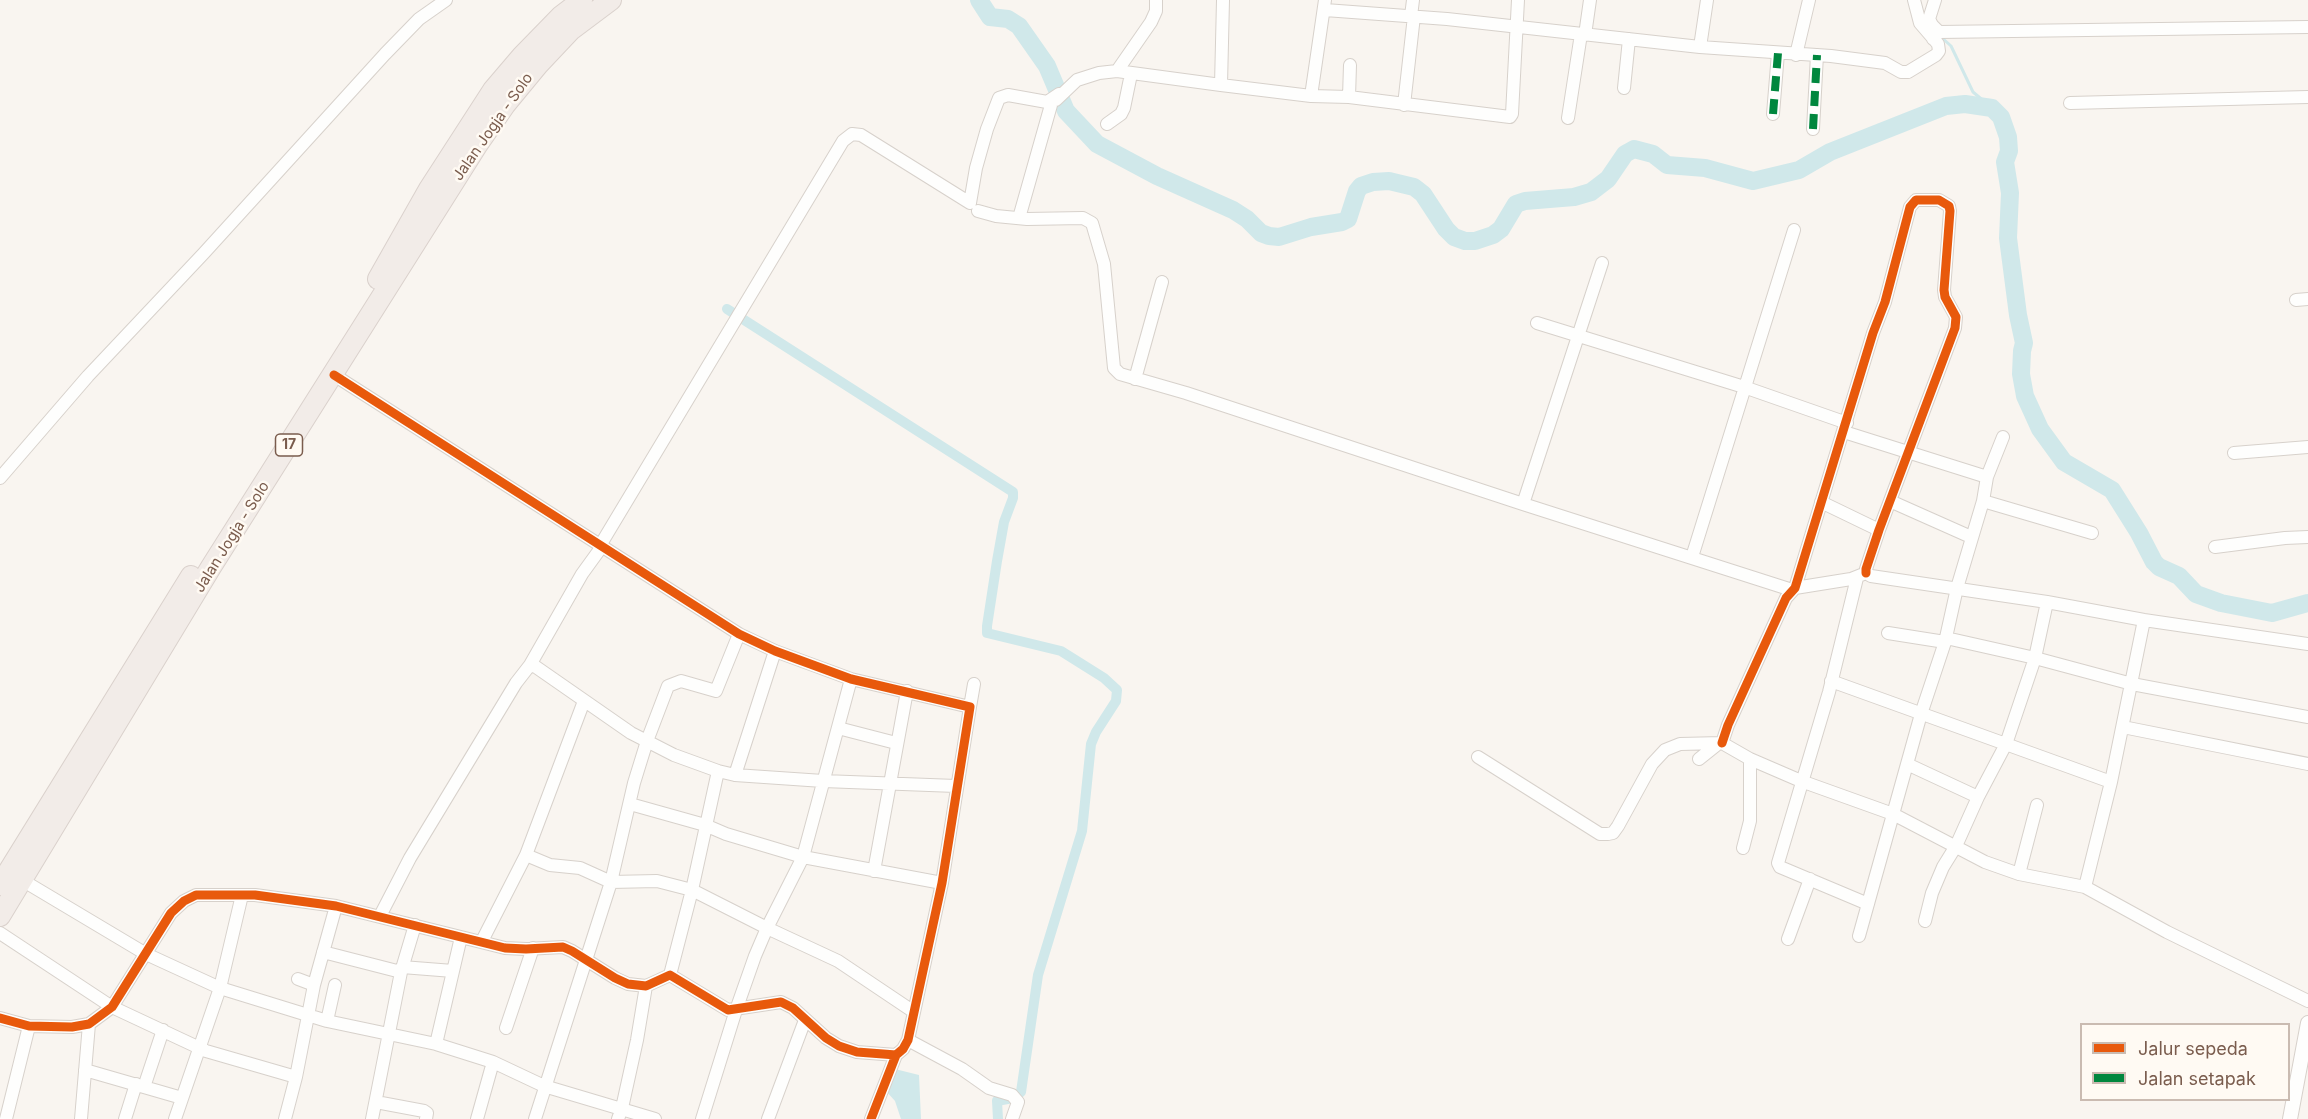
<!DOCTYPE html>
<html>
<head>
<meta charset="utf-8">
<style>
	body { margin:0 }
	#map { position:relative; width:2308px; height:1119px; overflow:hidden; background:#f9f5f0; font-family:Inter,sans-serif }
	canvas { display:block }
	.legend { position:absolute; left:2080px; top:1023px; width:210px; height:78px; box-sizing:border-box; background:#fffaf3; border:2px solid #cabbb1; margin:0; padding:8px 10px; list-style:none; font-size:18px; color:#7a5c4d }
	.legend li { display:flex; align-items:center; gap:12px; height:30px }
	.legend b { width:30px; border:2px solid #cabbb1 }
</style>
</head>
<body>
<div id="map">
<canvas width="2308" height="1119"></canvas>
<ul class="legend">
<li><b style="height:8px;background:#e8590c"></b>Jalur sepeda</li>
<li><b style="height:8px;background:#00873e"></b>Jalan setapak</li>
</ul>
</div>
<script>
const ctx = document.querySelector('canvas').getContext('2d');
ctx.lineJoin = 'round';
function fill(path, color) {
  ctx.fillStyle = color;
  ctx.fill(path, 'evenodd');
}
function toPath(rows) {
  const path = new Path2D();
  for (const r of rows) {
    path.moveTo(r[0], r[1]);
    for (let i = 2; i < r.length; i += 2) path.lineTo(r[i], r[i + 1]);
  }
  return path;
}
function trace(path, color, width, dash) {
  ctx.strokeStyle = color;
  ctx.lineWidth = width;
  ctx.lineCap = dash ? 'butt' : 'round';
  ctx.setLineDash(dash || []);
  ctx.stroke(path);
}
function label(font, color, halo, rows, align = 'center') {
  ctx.font = font + ' Inter,sans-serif';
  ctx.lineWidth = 5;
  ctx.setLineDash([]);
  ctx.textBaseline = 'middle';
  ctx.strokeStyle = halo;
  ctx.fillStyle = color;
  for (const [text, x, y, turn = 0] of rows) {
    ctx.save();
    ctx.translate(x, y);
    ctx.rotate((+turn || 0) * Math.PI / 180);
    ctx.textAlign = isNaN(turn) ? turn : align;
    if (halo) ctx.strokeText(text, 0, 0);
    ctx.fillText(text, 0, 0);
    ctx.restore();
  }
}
fill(toPath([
	[895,1069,919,1075,921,1119,901,1119,895,1101,886,1091]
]), '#d0e8ea');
trace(toPath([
	[1940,36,1951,46,1973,92,1992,108]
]), '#d0e8ea', 3);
trace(toPath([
	[727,309,1013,492,1013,498,1004,522,997,561,987,626,987,633,1061,651,1104,678,1117,690,1116,701,1096,732,1091,744,1082,831,1038,975,1021,1092,1013,1098,997,1101,998,1119]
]), '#d0e8ea', 10);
trace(toPath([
	[979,0,990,17,1008,19,1019,26,1047,66,1066,111,1097,144,1157,176,1233,210,1247,219,1261,233,1269,236,1279,237,1311,227,1342,222,1348,219,1357,191,1361,186,1373,182,1389,181,1414,187,1423,194,1446,229,1454,237,1465,241,1475,241,1493,235,1501,229,1516,204,1525,201,1574,197,1591,192,1608,179,1625,154,1634,149,1653,154,1667,165,1705,168,1753,181,1799,170,1830,152,1946,106,1965,104,1992,108,2001,117,2008,137,2009,151,2005,162,2010,193,2008,238,2018,315,2024,343,2022,351,2021,374,2025,396,2040,429,2064,462,2112,490,2139,533,2154,562,2159,567,2179,576,2196,594,2221,603,2272,613,2308,603]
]), '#d0e8ea', 18);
const minor = toPath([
	[1935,0,1929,19,1932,25,1939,32],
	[1325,10,1447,19,1700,47,1831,56,1885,63,1901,72,1908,72,1936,55,1939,51,1938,44,1920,23,1914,0],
	[1411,16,1413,0],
	[1585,35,1590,0],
	[1933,39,1939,32,2308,27],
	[1700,47,1707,0],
	[1796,55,1809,0],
	[1117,71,1151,22,1156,11,1156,0],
	[1221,85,1223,0],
	[1624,88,1629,39],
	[1311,96,1325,0],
	[1349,97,1350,65],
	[1056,100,1077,80,1099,73,1117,71,1221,85,1311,96,1349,97,1510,117,1512,114,1518,0],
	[2070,103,2308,97],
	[1404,105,1414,16],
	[1773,114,1778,53],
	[1568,118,1581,34],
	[1107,124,1121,114,1124,108,1131,74],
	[1813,129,1817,55],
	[978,211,996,216,1027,219,1083,218,1092,223,1104,264,1114,368,1120,374,1186,393,1523,504,1792,590],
	[1019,218,1051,105],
	[2296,300,2308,299],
	[1537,323,1744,387,1847,423],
	[334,375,739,634,775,651,851,679,970,707,942,883,908,1040,903,1049,896,1055,871,1119],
	[1135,379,1162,282],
	[1844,432,1987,477],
	[2234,453,2308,447],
	[0,478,88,376,204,253,385,54,419,19,446,0],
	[1890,501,1971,537],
	[1983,501,2092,533],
	[1821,502,1879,530],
	[1523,504,1602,263],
	[601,544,843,141,852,134,861,135,970,203,976,168,987,129,999,98,1008,95,1047,102,1059,94],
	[2215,547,2285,538,2308,537],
	[1692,557,1794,230],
	[1857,578,1829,692,1778,863,1780,867,1868,904],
	[1795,588,1851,579,1866,573,1871,576,2047,602,2144,620,2308,644],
	[1888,633,1945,642],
	[1946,638,2035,658,2132,684,2308,717],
	[530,665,582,574,603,545],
	[1831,681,2111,782,2085,887],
	[584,701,526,855,550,865,580,868,611,882,657,881,692,890,767,928,838,961,914,1012],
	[970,707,974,684],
	[2123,727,2308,764],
	[838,728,896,743],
	[1722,743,1728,725,1786,598,1795,588,1873,333,1885,302,1910,207,1916,200,1939,200,1949,206,1950,211,1944,290,1945,297,1956,317,1955,328,1879,530,1866,569,1866,573],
	[1478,757,1600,834,1608,834,1613,833,1618,826,1652,764,1665,750,1680,744,1722,743,1750,759,1801,781,1893,814,1985,862,2019,874,2085,887,2167,932,2308,1001],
	[1699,759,1719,743],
	[1907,764,1978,797],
	[735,775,775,651],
	[2111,782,2144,620],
	[630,804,705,825,726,834,803,857,942,883],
	[1743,848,1750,821,1750,759],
	[874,871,907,691],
	[2019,874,2037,805],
	[22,880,146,954,220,988,327,1021,436,1044,493,1062,544,1086,655,1119],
	[380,916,410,858,516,683,530,665,536,667,631,733,674,755,718,771,735,775,823,781,956,786],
	[1925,921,1932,893,1943,867,1956,846,1978,797,2006,744,2035,658,2047,602],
	[0,933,112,1007,206,1051,296,1077],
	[1859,936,1921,714,1945,642,1957,588,1983,501,1987,477,2003,437],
	[1788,939,1810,879],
	[482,941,526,855],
	[323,952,401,972,372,1119],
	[402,967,453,971],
	[401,972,415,925],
	[670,975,692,890,718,771],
	[298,979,314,985],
	[0,1018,29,1026,72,1027,89,1024,112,1007,171,913,184,901,196,895,255,895,336,906,505,948,526,949,563,947,572,951,615,978,628,984,646,986,670,975,728,1010,781,1002,793,1008,826,1038,839,1046,857,1052,896,1055],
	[327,1021,335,985],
	[506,1028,533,948],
	[908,1040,962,1069,989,1088,1012,1095,1018,1102,1012,1119],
	[436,1044,461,937],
	[85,1070,182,1098],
	[144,1087,163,1030],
	[376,1102,424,1111,427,1113,426,1119],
	[6,1119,29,1026],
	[81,1119,89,1024],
	[125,1119,136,1084],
	[175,1119,220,988,242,895],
	[285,1119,296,1077,314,985,336,906],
	[477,1119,493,1062],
	[535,1119,611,882,634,783,647,741,668,686,681,681,716,691,739,634],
	[618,1119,622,1108,637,1040,646,986],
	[702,1119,736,1010,755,956,767,928,803,857,851,679],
	[768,1119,805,1020]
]);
const tertiary = toPath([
	[2290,1119,2308,1023]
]);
const trunk = toPath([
	[378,279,429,189,493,90,522,56,561,16,582,0],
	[0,885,191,576],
	[0,916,211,567,478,144,505,105,538,65,571,30,611,0]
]);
trace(minor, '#d7d1cb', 14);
trace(tertiary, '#d7d1cb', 16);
trace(trunk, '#dad1cc', 22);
trace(minor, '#fefefd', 12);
trace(tertiary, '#fefefd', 14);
trace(trunk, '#f2ece8', 20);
trace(toPath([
	[1773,114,1778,53],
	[1813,129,1817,55]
]), '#00873e', 8, [15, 8]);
trace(toPath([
	[334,375,739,634,775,651,851,679,970,707,942,883,908,1040,903,1049,896,1055,871,1119],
	[1722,743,1728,725,1786,598,1795,588,1873,333,1885,302,1910,207,1916,200,1939,200,1949,206,1950,211,1944,290,1945,297,1956,317,1955,328,1879,530,1866,569,1866,573],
	[0,1018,29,1026,72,1027,89,1024,112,1007,171,913,184,901,196,895,255,895,336,906,505,948,526,949,563,947,572,951,615,978,628,984,646,986,670,975,728,1010,781,1002,793,1008,826,1038,839,1046,857,1052,896,1055]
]), '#e8590c', 9);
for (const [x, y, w] of [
	[289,445,27]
]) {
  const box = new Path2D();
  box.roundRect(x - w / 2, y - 11, w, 22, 4.5);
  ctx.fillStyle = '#fffaf3';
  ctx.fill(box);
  trace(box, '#7a5c4d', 1.5);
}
label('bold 14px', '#7a5c4d', null, [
	["17",289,445]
]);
label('15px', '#7a5c4d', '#fffaf3', [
	["Jalan Jogja - Solo",493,127,-55],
	["Jalan Jogja - Solo",232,537,-58]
]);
</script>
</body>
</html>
